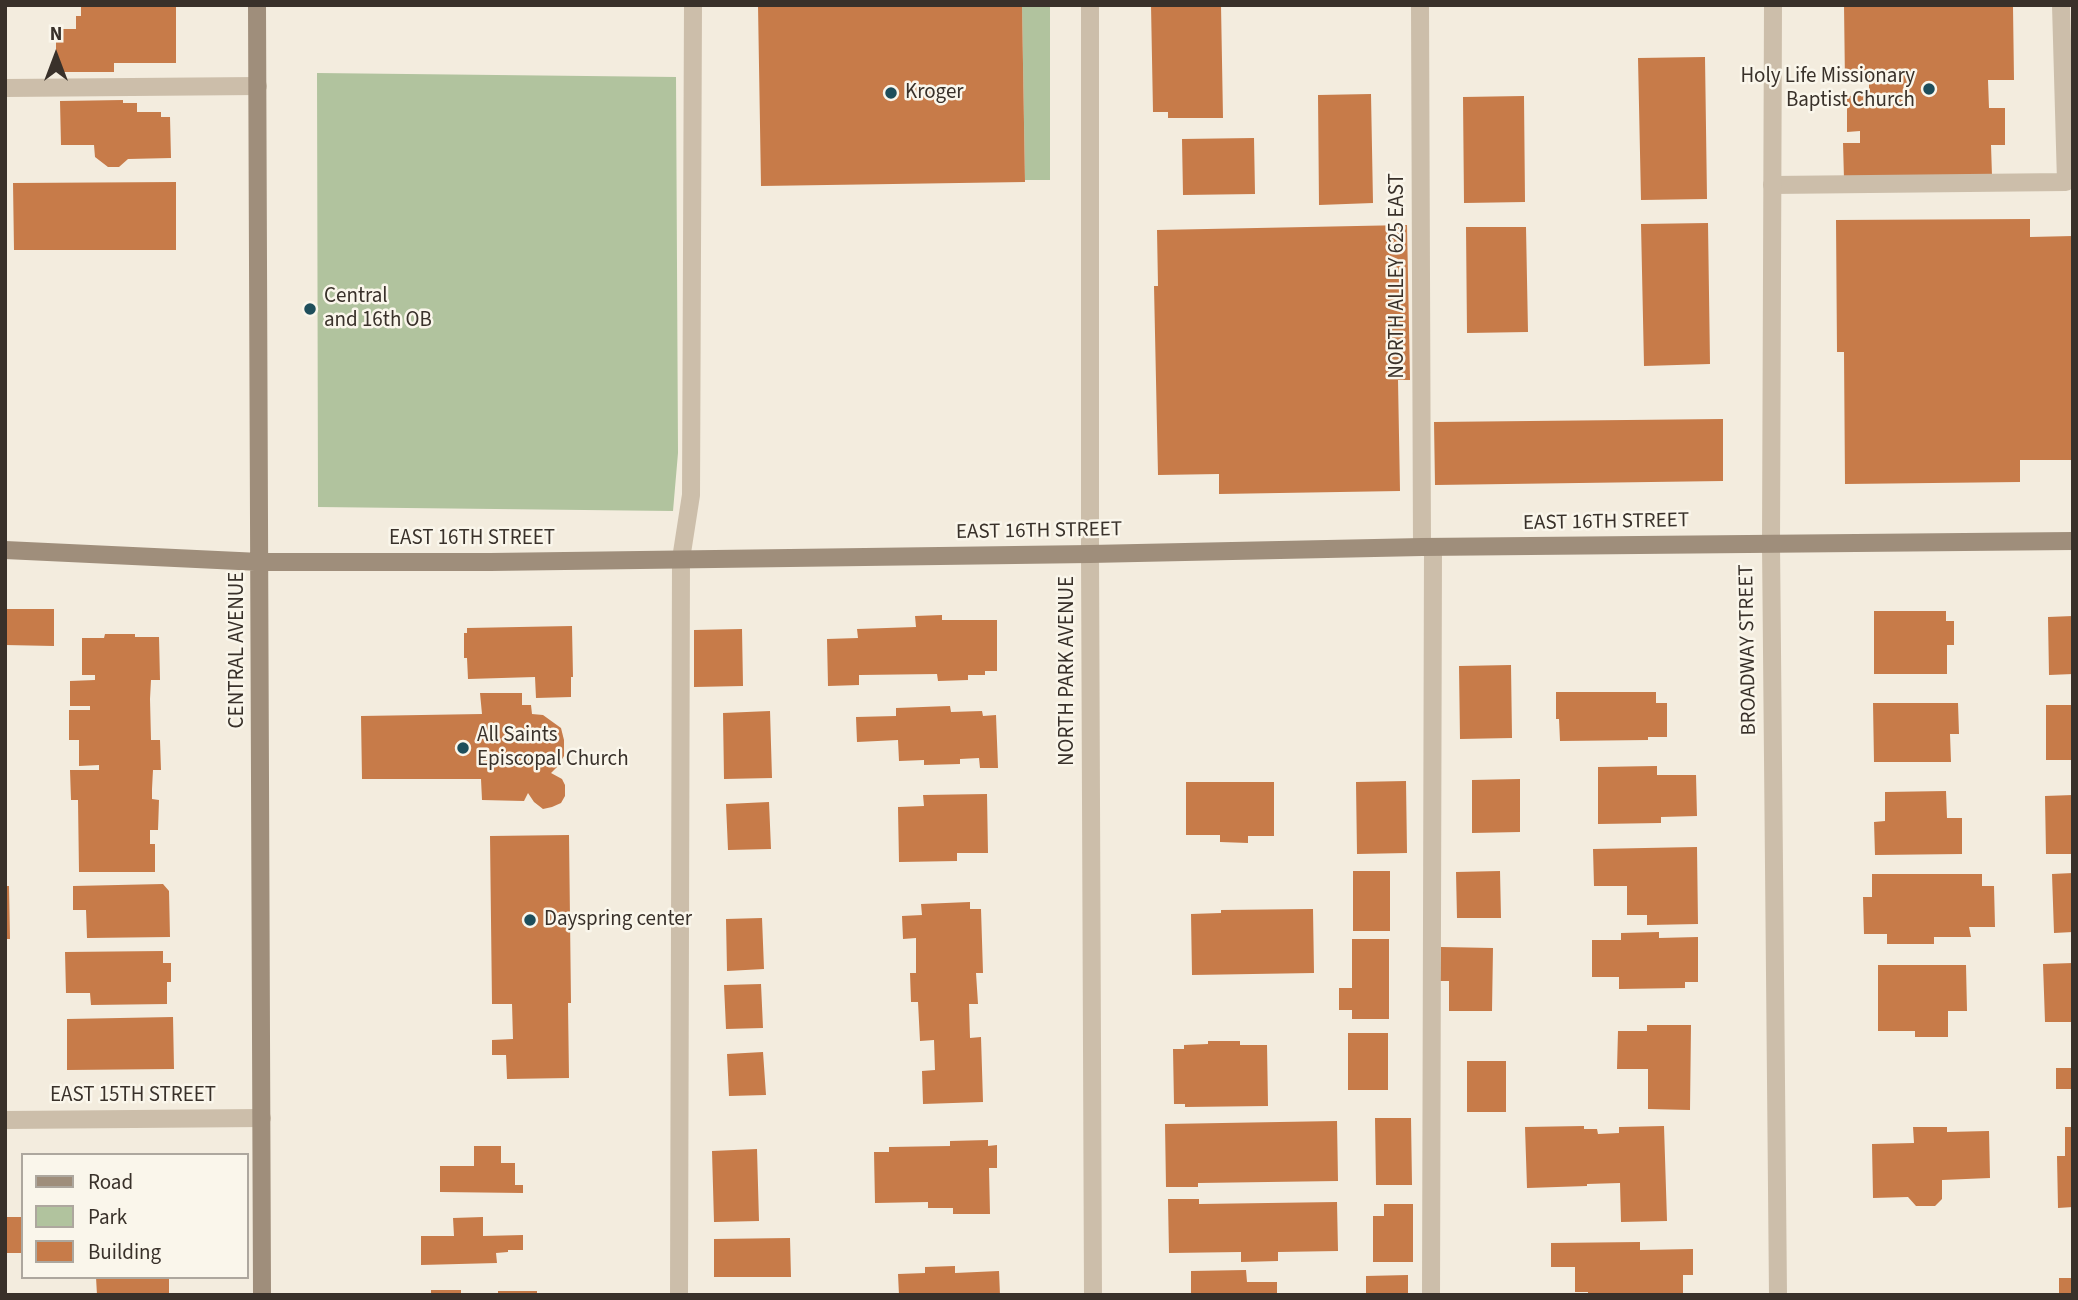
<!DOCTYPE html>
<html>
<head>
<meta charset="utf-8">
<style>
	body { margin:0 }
	#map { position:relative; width:2078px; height:1300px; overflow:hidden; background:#f3ecde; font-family:"Source Sans 3",sans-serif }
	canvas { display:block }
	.frame { position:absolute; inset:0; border:7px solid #39312a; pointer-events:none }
	.legend { position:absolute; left:21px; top:1153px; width:228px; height:126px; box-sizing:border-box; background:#faf6eb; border:2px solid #ada79e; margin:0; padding:9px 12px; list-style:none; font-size:21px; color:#39312a }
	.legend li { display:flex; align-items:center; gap:14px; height:35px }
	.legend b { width:35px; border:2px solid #ada79e }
	.north { position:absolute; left:21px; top:21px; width:70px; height:70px; -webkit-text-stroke:5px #faf6eb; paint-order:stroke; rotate:0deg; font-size:19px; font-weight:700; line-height:28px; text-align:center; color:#39312a }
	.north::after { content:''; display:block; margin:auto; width:24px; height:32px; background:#39312a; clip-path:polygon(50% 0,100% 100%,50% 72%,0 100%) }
</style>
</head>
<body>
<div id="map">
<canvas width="2078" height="1300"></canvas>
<div class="frame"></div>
<ul class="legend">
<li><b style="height:9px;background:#9f8e7b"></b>Road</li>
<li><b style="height:19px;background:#b1c39e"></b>Park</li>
<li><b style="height:19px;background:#c77b49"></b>Building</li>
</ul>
<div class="north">N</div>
</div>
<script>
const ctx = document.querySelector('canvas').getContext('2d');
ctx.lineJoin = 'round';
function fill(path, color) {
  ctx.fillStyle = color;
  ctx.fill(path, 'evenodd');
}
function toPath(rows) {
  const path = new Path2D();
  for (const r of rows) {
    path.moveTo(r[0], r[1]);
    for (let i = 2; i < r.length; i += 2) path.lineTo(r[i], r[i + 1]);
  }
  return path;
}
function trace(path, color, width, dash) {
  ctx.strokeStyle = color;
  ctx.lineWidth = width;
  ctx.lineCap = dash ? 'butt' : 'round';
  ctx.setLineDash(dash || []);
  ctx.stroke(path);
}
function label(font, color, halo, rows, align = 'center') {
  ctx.font = font + ' "Source Sans 3",sans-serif';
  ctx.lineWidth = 5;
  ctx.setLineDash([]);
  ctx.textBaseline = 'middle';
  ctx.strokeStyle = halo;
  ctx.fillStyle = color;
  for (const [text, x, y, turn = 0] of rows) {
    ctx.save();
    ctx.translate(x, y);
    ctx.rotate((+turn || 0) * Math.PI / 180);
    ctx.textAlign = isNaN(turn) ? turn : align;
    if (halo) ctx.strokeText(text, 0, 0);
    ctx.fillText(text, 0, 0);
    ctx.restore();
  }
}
fill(toPath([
	[1022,5,1050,5,1050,180,1025,180],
	[317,73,676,77,678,453,673,511,318,507]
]), '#b1c39e');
fill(toPath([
	[81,5,176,5,176,63,114,63,114,72,56,72,56,29,76,29,76,16,81,16],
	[758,5,1022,5,1025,182,761,186],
	[1151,5,1221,5,1223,118,1168,118,1168,112,1153,112],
	[1844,5,2013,7,2014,80,1988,80,1989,108,2005,108,2005,145,1991,145,1992,176,1844,179,1843,143,1860,143,1860,131,1847,132,1847,96,1869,95,1869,82,1845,83],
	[1705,57,1707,199,1641,200,1638,58],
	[1371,94,1373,203,1319,205,1318,95],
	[1524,96,1525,202,1464,203,1463,97],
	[123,100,123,103,137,103,137,112,161,112,161,117,170,117,171,158,128,159,119,167,108,167,95,157,94,145,61,145,60,101],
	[1254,138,1255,194,1183,195,1182,139],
	[176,182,176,250,14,250,13,183],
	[2030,219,2030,237,2073,236,2073,460,2020,460,2020,482,1845,484,1844,352,1837,352,1836,220],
	[1708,223,1710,364,1644,366,1641,224],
	[1407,225,1410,380,1398,380,1400,491,1219,494,1219,474,1158,475,1154,286,1158,286,1157,230],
	[1466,227,1526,227,1528,332,1467,333],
	[1723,419,1723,481,1435,485,1434,422],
	[5,609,54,609,54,646,5,645],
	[1874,611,1946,611,1946,621,1954,621,1954,645,1947,645,1947,674,1874,674],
	[942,615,942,620,997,620,997,671,985,671,985,675,968,675,968,680,938,681,937,674,859,675,859,685,828,686,827,639,858,638,857,629,916,627,915,616],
	[2073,616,2073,674,2049,675,2048,617],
	[572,626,573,677,571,677,571,697,536,698,535,677,468,679,467,658,464,658,464,633,467,633,467,628],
	[742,629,743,686,694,687,694,630],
	[105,634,135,634,135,637,159,637,160,680,151,680,150,699,151,740,160,740,161,770,153,770,152,789,152,799,159,800,158,830,150,830,150,844,155,844,155,872,79,872,78,800,71,800,70,770,99,770,99,765,79,766,79,740,69,740,69,710,90,710,90,706,70,706,70,681,95,680,95,675,82,675,82,638,104,638],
	[1511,665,1512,738,1460,739,1459,666],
	[1556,692,1656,692,1656,703,1667,703,1667,737,1648,737,1648,740,1560,741,1559,719,1556,719],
	[480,693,522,693,522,705,531,705,532,714,543,715,561,728,564,740,564,756,557,767,551,773,562,779,565,785,565,796,561,803,552,807,543,809,534,802,528,793,524,801,482,800,481,779,362,779,361,716,482,714],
	[1873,703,1958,703,1959,734,1950,734,1951,762,1874,762],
	[2046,705,2073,705,2073,760,2046,760],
	[950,706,951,712,982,711,983,716,996,715,998,768,980,768,979,758,960,759,960,764,924,765,924,760,899,761,898,740,857,742,856,717,896,716,896,708],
	[770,711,772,778,724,779,723,713],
	[1657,766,1657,775,1696,775,1697,816,1661,817,1661,823,1598,824,1598,767],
	[1520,779,1520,832,1472,833,1472,780],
	[1406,781,1407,853,1357,854,1356,782],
	[1186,782,1274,782,1274,836,1248,836,1248,843,1220,842,1220,835,1186,835],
	[1946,791,1947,818,1962,818,1962,854,1875,855,1874,822,1885,821,1885,792],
	[987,794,988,853,957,853,957,861,899,862,898,807,924,806,923,795],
	[2073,795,2073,854,2046,854,2045,796],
	[769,802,771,849,728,850,726,804],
	[569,835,571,1003,568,1003,569,1078,507,1079,506,1055,492,1055,492,1040,513,1039,512,1004,492,1004,490,836],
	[1697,847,1698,924,1647,925,1647,915,1627,915,1627,886,1594,886,1593,849],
	[1353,871,1390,871,1390,931,1353,931],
	[1500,871,1501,918,1457,918,1456,872],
	[2073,873,2073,932,2054,933,2052,874],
	[1872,874,1982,874,1982,886,1994,886,1995,927,1969,927,1971,937,1934,937,1934,944,1887,944,1887,934,1864,934,1863,897,1872,897],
	[163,884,169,891,170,937,87,938,86,910,73,910,73,886],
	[5,886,9,886,10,939,5,939],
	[970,902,970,909,981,909,983,973,976,973,978,1004,969,1004,970,1038,981,1037,983,1102,923,1104,922,1071,935,1070,934,1040,920,1041,918,1002,911,1002,910,973,916,973,916,938,903,939,902,916,922,915,921,904],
	[1313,909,1314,973,1192,975,1191,914,1221,913,1221,910],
	[762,918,764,969,727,971,726,919],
	[1659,932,1659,938,1698,937,1698,982,1685,982,1685,988,1619,989,1619,977,1592,977,1592,940,1621,940,1621,933],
	[1352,939,1389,939,1389,1019,1352,1019,1352,1010,1339,1010,1339,988,1352,988],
	[1441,947,1493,948,1492,1011,1449,1011,1449,981,1440,981],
	[163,951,163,963,171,963,171,982,167,982,167,1004,91,1005,90,993,66,993,65,952],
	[2073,963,2073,1022,2045,1022,2043,964],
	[1878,965,1966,965,1967,1011,1948,1011,1948,1037,1915,1037,1915,1031,1878,1031],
	[761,984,763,1028,726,1029,724,985],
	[173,1017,174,1069,67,1070,67,1019],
	[1647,1025,1691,1025,1690,1110,1648,1109,1648,1069,1617,1069,1618,1031,1647,1031],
	[1348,1033,1388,1033,1388,1090,1348,1090],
	[1208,1041,1240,1041,1240,1045,1267,1045,1268,1106,1185,1107,1185,1104,1174,1104,1173,1049,1184,1049,1184,1045,1208,1044],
	[763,1052,766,1095,729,1096,727,1054],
	[1467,1061,1506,1061,1506,1112,1467,1112],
	[2056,1068,2073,1068,2073,1089,2056,1089],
	[1375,1118,1411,1118,1412,1185,1376,1185],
	[1337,1121,1338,1181,1198,1183,1198,1187,1166,1187,1165,1124],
	[1584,1126,1584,1129,1597,1129,1598,1134,1619,1133,1619,1127,1664,1126,1667,1221,1621,1222,1620,1183,1587,1184,1587,1186,1527,1188,1525,1127],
	[1913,1127,1947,1127,1947,1132,1989,1131,1990,1178,1942,1180,1942,1199,1935,1206,1916,1206,1908,1197,1873,1198,1872,1144,1914,1143],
	[2065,1127,2073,1127,2073,1207,2058,1208,2057,1156,2065,1156],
	[988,1140,988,1146,997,1145,997,1168,989,1168,990,1214,953,1214,953,1208,928,1208,928,1202,875,1203,874,1152,889,1152,889,1147,950,1146,950,1141],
	[474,1146,501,1146,501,1163,515,1163,515,1185,523,1185,523,1193,440,1192,440,1166,474,1166],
	[757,1149,759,1221,714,1222,712,1151],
	[1168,1199,1199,1199,1199,1204,1337,1202,1338,1251,1278,1252,1278,1261,1241,1262,1241,1252,1169,1253],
	[1384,1204,1413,1204,1413,1262,1373,1262,1373,1216,1384,1216],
	[5,1217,23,1217,23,1253,5,1253],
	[483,1217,483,1236,523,1235,523,1250,508,1250,508,1252,496,1253,497,1263,421,1265,421,1236,454,1236,453,1218],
	[790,1238,791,1277,714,1277,714,1239],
	[1640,1242,1640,1250,1693,1249,1693,1275,1683,1275,1683,1295,1588,1295,1588,1292,1575,1292,1575,1267,1551,1267,1551,1243],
	[955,1266,955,1273,999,1271,1000,1295,899,1295,898,1274,925,1273,925,1267],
	[1246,1270,1247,1282,1277,1282,1277,1295,1191,1295,1191,1271],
	[1408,1275,1408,1295,1366,1295,1366,1276],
	[96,1277,169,1277,169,1295,97,1295],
	[2059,1278,2073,1278,2073,1294,2059,1294],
	[431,1290,461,1290,461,1295,431,1295],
	[498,1291,537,1291,537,1295,498,1295]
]), '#c77b49');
trace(toPath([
	[1420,5,1422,547],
	[5,88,258,86],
	[1772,185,2066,182,2061,5],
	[679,1295,681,559,691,495,693,5],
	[1431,1295,1433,547]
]), '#ccbeaa', 18);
trace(toPath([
	[1090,5,1090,554,1093,1295],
	[1773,5,1771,544,1778,1295],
	[5,1120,262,1118]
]), '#ccbeaa', 18);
trace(toPath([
	[257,5,262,1295],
	[5,550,260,562,490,562,1090,554,1422,547,2073,541]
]), '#9f8e7b', 18);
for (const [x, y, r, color] of [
	[1929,89,7,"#1e4e5b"],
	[891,93,7,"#1e4e5b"],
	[310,309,7,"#1e4e5b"],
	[463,748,7,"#1e4e5b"],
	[530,920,7,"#1e4e5b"]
]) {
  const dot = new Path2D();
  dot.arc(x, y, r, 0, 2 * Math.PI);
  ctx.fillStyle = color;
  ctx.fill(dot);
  trace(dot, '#faf6eb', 2.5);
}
label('21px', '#39312a', '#faf6eb', [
	["Holy Life Missionary",1915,77,"right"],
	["Baptist Church",1915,101,"right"],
	["Kroger",905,93],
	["Central",324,297],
	["and 16th OB",324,321],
	["All Saints",477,736],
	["Episcopal Church",477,760],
	["Dayspring center",544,920]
], 'left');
label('21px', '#39312a', '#faf6eb', [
	["NORTH ALLEY 625 EAST",1398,276,-90],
	["EAST 16TH STREET",1606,523,-1],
	["EAST 16TH STREET",1039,532,-1],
	["EAST 16TH STREET",472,539],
	["CENTRAL AVENUE",238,650,-90],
	["BROADWAY STREET",1749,650,-91],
	["NORTH PARK AVENUE",1068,671,-90],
	["EAST 15TH STREET",133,1096]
]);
</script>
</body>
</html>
